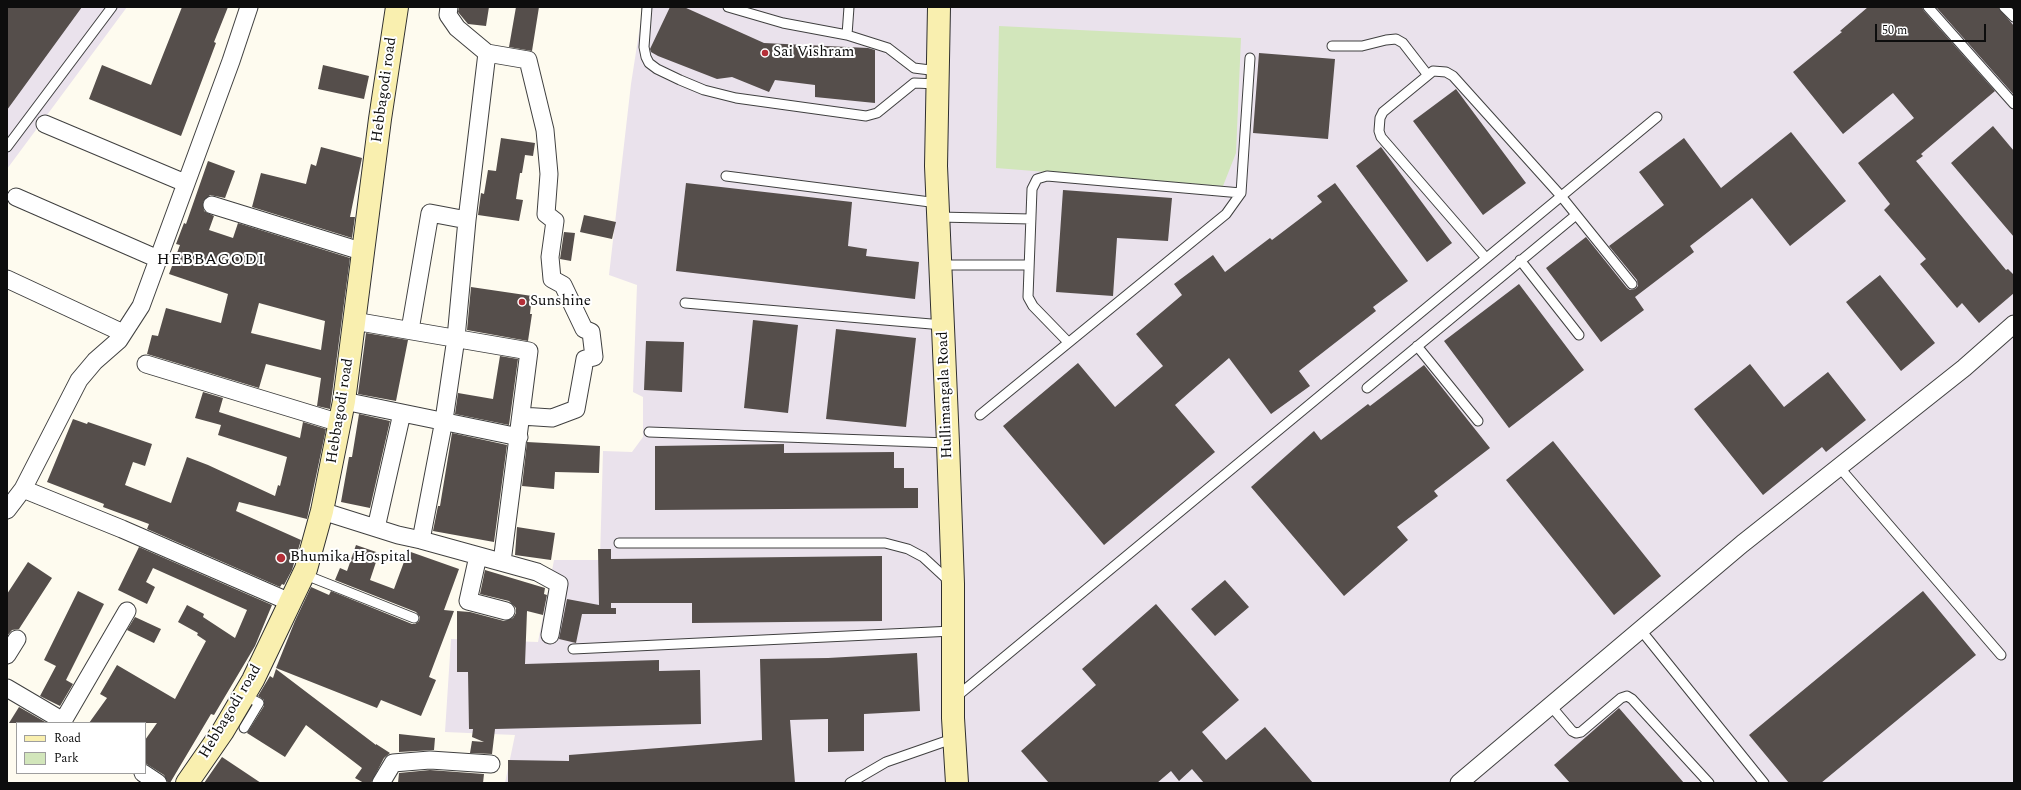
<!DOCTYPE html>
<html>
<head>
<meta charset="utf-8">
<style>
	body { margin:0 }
	#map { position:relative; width:2021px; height:790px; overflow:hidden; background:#fefbef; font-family:Spectral,serif }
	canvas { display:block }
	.frame { position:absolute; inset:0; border:8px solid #0d0d0d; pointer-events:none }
	.legend { position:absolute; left:16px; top:722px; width:130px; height:52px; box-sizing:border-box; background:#fff; border:1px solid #9e9e9e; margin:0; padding:5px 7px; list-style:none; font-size:12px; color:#0d0d0d }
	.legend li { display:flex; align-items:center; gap:8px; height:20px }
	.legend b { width:20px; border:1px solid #9e9e9e }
	.scale { position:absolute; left:1875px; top:24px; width:111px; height:18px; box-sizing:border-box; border:2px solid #0d0d0d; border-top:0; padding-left:5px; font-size:12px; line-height:14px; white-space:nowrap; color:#0d0d0d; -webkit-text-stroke:3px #fff; paint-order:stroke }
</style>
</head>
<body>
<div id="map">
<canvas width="2021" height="790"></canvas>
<div class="frame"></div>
<ul class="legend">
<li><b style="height:5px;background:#f9efaf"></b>Road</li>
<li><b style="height:11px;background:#d2e6bb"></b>Park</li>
</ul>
<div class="scale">50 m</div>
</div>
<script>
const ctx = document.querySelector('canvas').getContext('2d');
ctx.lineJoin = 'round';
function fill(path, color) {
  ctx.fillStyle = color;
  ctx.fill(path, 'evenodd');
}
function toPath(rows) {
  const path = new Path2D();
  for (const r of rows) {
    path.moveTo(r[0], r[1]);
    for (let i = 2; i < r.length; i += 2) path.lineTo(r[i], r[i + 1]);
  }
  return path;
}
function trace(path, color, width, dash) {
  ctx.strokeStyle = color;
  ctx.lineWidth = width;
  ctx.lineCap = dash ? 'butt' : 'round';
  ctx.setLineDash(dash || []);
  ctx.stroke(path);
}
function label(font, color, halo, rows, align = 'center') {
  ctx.font = font + ' Spectral,serif';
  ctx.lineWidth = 4;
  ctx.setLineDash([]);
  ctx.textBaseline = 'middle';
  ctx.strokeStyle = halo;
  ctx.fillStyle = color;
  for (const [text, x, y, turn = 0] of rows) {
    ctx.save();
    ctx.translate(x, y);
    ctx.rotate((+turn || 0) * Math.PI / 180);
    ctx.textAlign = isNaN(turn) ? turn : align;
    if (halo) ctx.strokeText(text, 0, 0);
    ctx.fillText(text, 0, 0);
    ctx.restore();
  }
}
fill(toPath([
	[7,7,127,7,7,169],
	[643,7,2014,7,2014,783,505,783,515,735,445,732,451,639,538,642,554,560,600,560,603,451,632,452,643,437,643,397,633,392,637,285,609,275,631,84]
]), '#eae2ec');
fill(toPath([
	[999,26,1241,38,1236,153,1223,186,996,168]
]), '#d2e6bb');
fill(toPath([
	[7,7,82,7,7,110],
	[182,7,228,7,214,42,216,43,181,136,89,99,102,65,151,85],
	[459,7,489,7,486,26,468,24,458,12],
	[516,7,539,7,532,51,509,47],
	[670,7,684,7,764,43,868,48,875,50,875,103,815,97,815,85,775,80,769,92,732,77,717,79,658,56,651,52,650,49],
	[1868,7,1922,7,1924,11,1995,91,1921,154,1923,156,1916,161,2006,270,2008,269,2014,275,2014,293,1979,323,1962,303,1957,308,1920,264,1926,259,1884,210,1890,204,1858,163,1914,118,1893,93,1843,134,1793,72,1842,32,1840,31],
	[1936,7,1998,7,2014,26,2014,95],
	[1259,53,1335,59,1328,139,1253,133],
	[323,65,369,76,364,99,318,89],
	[1456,89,1526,183,1483,215,1413,121],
	[1993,126,2014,151,2014,237,1951,163],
	[1791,132,1846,201,1790,246,1752,198,1690,246,1694,252,1635,297,1644,310,1601,342,1546,268,1586,237,1627,288,1630,290,1635,289,1638,286,1637,280,1609,246,1664,205,1639,172,1684,138,1721,188],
	[501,138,535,143,533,156,525,155,522,173,520,173,516,199,523,200,519,221,478,215,481,193,484,194,488,170,496,171],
	[321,147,362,158,350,217,355,217,352,238,252,207,261,173,306,184,311,164,316,166],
	[1381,147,1452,243,1427,262,1356,166],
	[208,161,235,171,225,198,210,195,203,202,204,211,214,216,209,230,233,238,238,223,350,258,330,409,317,406,321,378,266,364,259,388,147,354,152,335,158,336,166,308,221,323,228,294,169,274,180,245,176,244,184,223,186,224],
	[259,303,325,321,321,350,251,333],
	[686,183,852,202,848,246,867,249,866,256,919,262,915,299,676,271],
	[1335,183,1408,281,1373,307,1376,311,1299,371,1310,386,1271,414,1229,358,1175,405,1215,452,1104,545,1003,426,1078,363,1115,407,1163,366,1136,334,1182,295,1174,284,1213,255,1225,272,1270,238,1272,240,1322,202,1317,196],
	[1063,190,1172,198,1168,241,1117,238,1113,296,1056,292],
	[584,215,616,222,612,239,580,232],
	[564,232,575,233,571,261,560,259],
	[1880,275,1935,343,1901,371,1846,302],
	[1519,284,1584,370,1509,428,1444,341],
	[471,287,532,296,530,314,532,314,528,341,467,330],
	[753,320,798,325,788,413,744,408],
	[836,329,916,338,906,427,826,419],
	[366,333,408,340,396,401,358,394],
	[646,341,684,342,682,392,644,390],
	[500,356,518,359,509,425,455,414,458,393,493,399],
	[1750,364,1784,407,1828,372,1866,420,1826,452,1822,447,1763,495,1694,409],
	[1424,365,1490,448,1434,491,1438,496,1397,527,1408,540,1344,596,1251,487,1314,431,1321,440,1368,404,1370,406],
	[203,392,223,398,219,412,300,438,303,422,326,429,307,519,239,502,236,511,301,540,292,570,284,585,282,584,280,587,147,529,149,524,103,507,104,504,47,482,73,419,87,424,88,422,152,444,145,466,133,462,125,485,171,503,187,457,208,465,275,496,278,485,280,486,287,457,218,435,221,425,195,418],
	[359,414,390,421,370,508,341,502,349,457,352,457],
	[452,433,507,445,494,542,433,531,438,506,440,506],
	[1553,441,1661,576,1614,615,1506,480],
	[527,442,600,446,599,473,555,472,554,489,522,486],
	[784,444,784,453,894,452,894,468,904,468,904,488,918,488,918,508,655,510,655,446],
	[517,527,555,533,551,560,515,555],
	[356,545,379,553,370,580,394,589,408,551,459,569,444,610,454,611,429,677,436,680,421,716,381,700,377,708,276,668,295,621,311,587,329,595,331,591,412,624,415,624,419,621,420,617,416,612,335,580,340,568,347,571],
	[139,547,272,605,255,646,214,715,211,714,170,783,168,783,164,775,145,763,145,740,157,723,89,723,107,698,100,694,117,665,175,699,206,641,197,635,198,633,178,622,187,605,204,614,203,617,235,638,247,610,153,568,146,582,155,587,147,604,118,590],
	[598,549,611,549,611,559,882,556,882,621,692,623,692,603,611,603,611,608,616,608,616,614,582,614,576,643,559,639,567,599,599,605],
	[28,562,52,578,19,629,12,630,7,636,7,594],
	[485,570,545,588,544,594,547,595,543,615,527,611,525,664,659,660,659,671,700,670,701,724,495,729,492,754,470,753,472,741,484,742,472,737,473,729,469,729,468,672,457,672,457,611,470,612,504,621,513,618,516,613,516,608,509,601,480,594],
	[1225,580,1249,607,1215,636,1191,609],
	[78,591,104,604,66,680,73,684,60,706,40,696,56,666,44,660],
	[1923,591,1976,655,1821,783,1789,783,1749,735],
	[1156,604,1239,700,1202,732,1226,760,1265,727,1313,783,1204,783,1192,769,1179,781,1171,771,1157,783,1049,783,1021,751,1096,685,1082,669],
	[135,617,161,629,154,643,127,630],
	[917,653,920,711,864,714,864,751,828,752,828,719,790,720,795,783,508,783,508,760,569,761,569,755,762,740,760,659,828,658],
	[276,669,376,745,376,744,390,753,384,758,371,783,364,783,355,778,362,768,306,725,285,757,247,733,264,706,264,700,258,696,270,676,273,678],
	[19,707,47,723,9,723],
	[1619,708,1684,783,1570,783,1554,765],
	[399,734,435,738,434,750,399,752],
	[222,757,261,783,204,783],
	[430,770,484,774,483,783,398,783,399,773]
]), '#554e4b');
const lane = toPath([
	[647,7,644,47,646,57,649,63,657,69,680,80,704,90,736,98,866,116,877,113,914,83,938,84],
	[728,7,783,23,847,35,888,48,914,68,938,71],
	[1928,7,2014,104],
	[2004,7,2014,17],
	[847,35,849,7],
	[1332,46,1362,46,1386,40,1396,39,1403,43,1427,74],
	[7,147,112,7],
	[726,176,938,203],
	[938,217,1031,219],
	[1486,258,1381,137,1379,131,1380,118,1383,112,1433,71,1446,72,1453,76,1561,196,1632,284],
	[1520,260,1579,335],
	[940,265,1028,265],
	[685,303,943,325],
	[1068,342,1033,306,1028,297,1032,189,1037,179,1047,176,1241,193],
	[1417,346,1478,421],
	[1367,388,1576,215],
	[980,415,1226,214,1241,193,1250,58],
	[649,432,948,443],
	[1839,467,2001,655],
	[619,543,885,543,908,549,923,557,949,581],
	[303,574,414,618],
	[1640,629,1764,783],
	[573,649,953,631],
	[956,697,1657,117],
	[1550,705,1572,731,1576,733,1581,732,1621,698,1627,696,1632,699,1709,783],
	[244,728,259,703,244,695],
	[850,783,886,762,955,738]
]);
const street = toPath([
	[449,7,448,15,457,28,487,53,528,60,545,130,549,174,546,214,555,221,550,257,552,279,563,285,584,329,591,332,594,357,585,359,576,409,552,418,521,416],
	[45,124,185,183],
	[16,197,158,259],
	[212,205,364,252],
	[467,220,487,53],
	[7,279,123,333],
	[354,321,529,351,502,562],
	[146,364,340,423],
	[344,401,519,437],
	[23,489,122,529,290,602],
	[7,510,23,489,79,380,95,361,119,340,141,306,231,61,249,7],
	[322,511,398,535,421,540,444,420,456,338,467,220,430,213,410,330],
	[376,528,402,413],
	[421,540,537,572,559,584,550,635],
	[478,556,468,601,506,611],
	[7,655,17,639],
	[7,688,63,721,127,611],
	[143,773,158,783],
	[381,783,393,763,430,760,491,764],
	[1459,783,1742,544,1964,368,2014,324]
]);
const secondary = toPath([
	[939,7,936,166,948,443,953,584,953,718,957,783],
	[187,783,223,731,253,680,306,569,322,511,344,401,380,119,397,7]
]);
trace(lane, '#404040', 11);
trace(street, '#404040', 19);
trace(secondary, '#2f2f2f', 24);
trace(lane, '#fff', 9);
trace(street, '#fff', 17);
trace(secondary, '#f9efaf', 22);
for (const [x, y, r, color] of [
	[765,53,4,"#b42f38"],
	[522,302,4,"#b42f38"],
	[281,558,5,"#b42f38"]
]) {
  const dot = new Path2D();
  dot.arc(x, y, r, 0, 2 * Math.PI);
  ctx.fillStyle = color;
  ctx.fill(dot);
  trace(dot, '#fff', 1.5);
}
label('15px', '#0d0d0d', '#fff', [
	["Sai Vishram",773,53],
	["Sunshine",530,302],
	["Bhumika Hospital",290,558]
], 'left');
label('15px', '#0d0d0d', '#fff', [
	["Hebbagodi road",385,90,-82],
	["Hullimangala Road",946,395,-92],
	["Hebbagodi road",341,411,-81],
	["Hebbagodi road",231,712,-59]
]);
ctx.letterSpacing = '1px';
label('16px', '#0d0d0d', '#fff', [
	["HEBBAGODI",211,261]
]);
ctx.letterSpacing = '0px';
</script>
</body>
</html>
